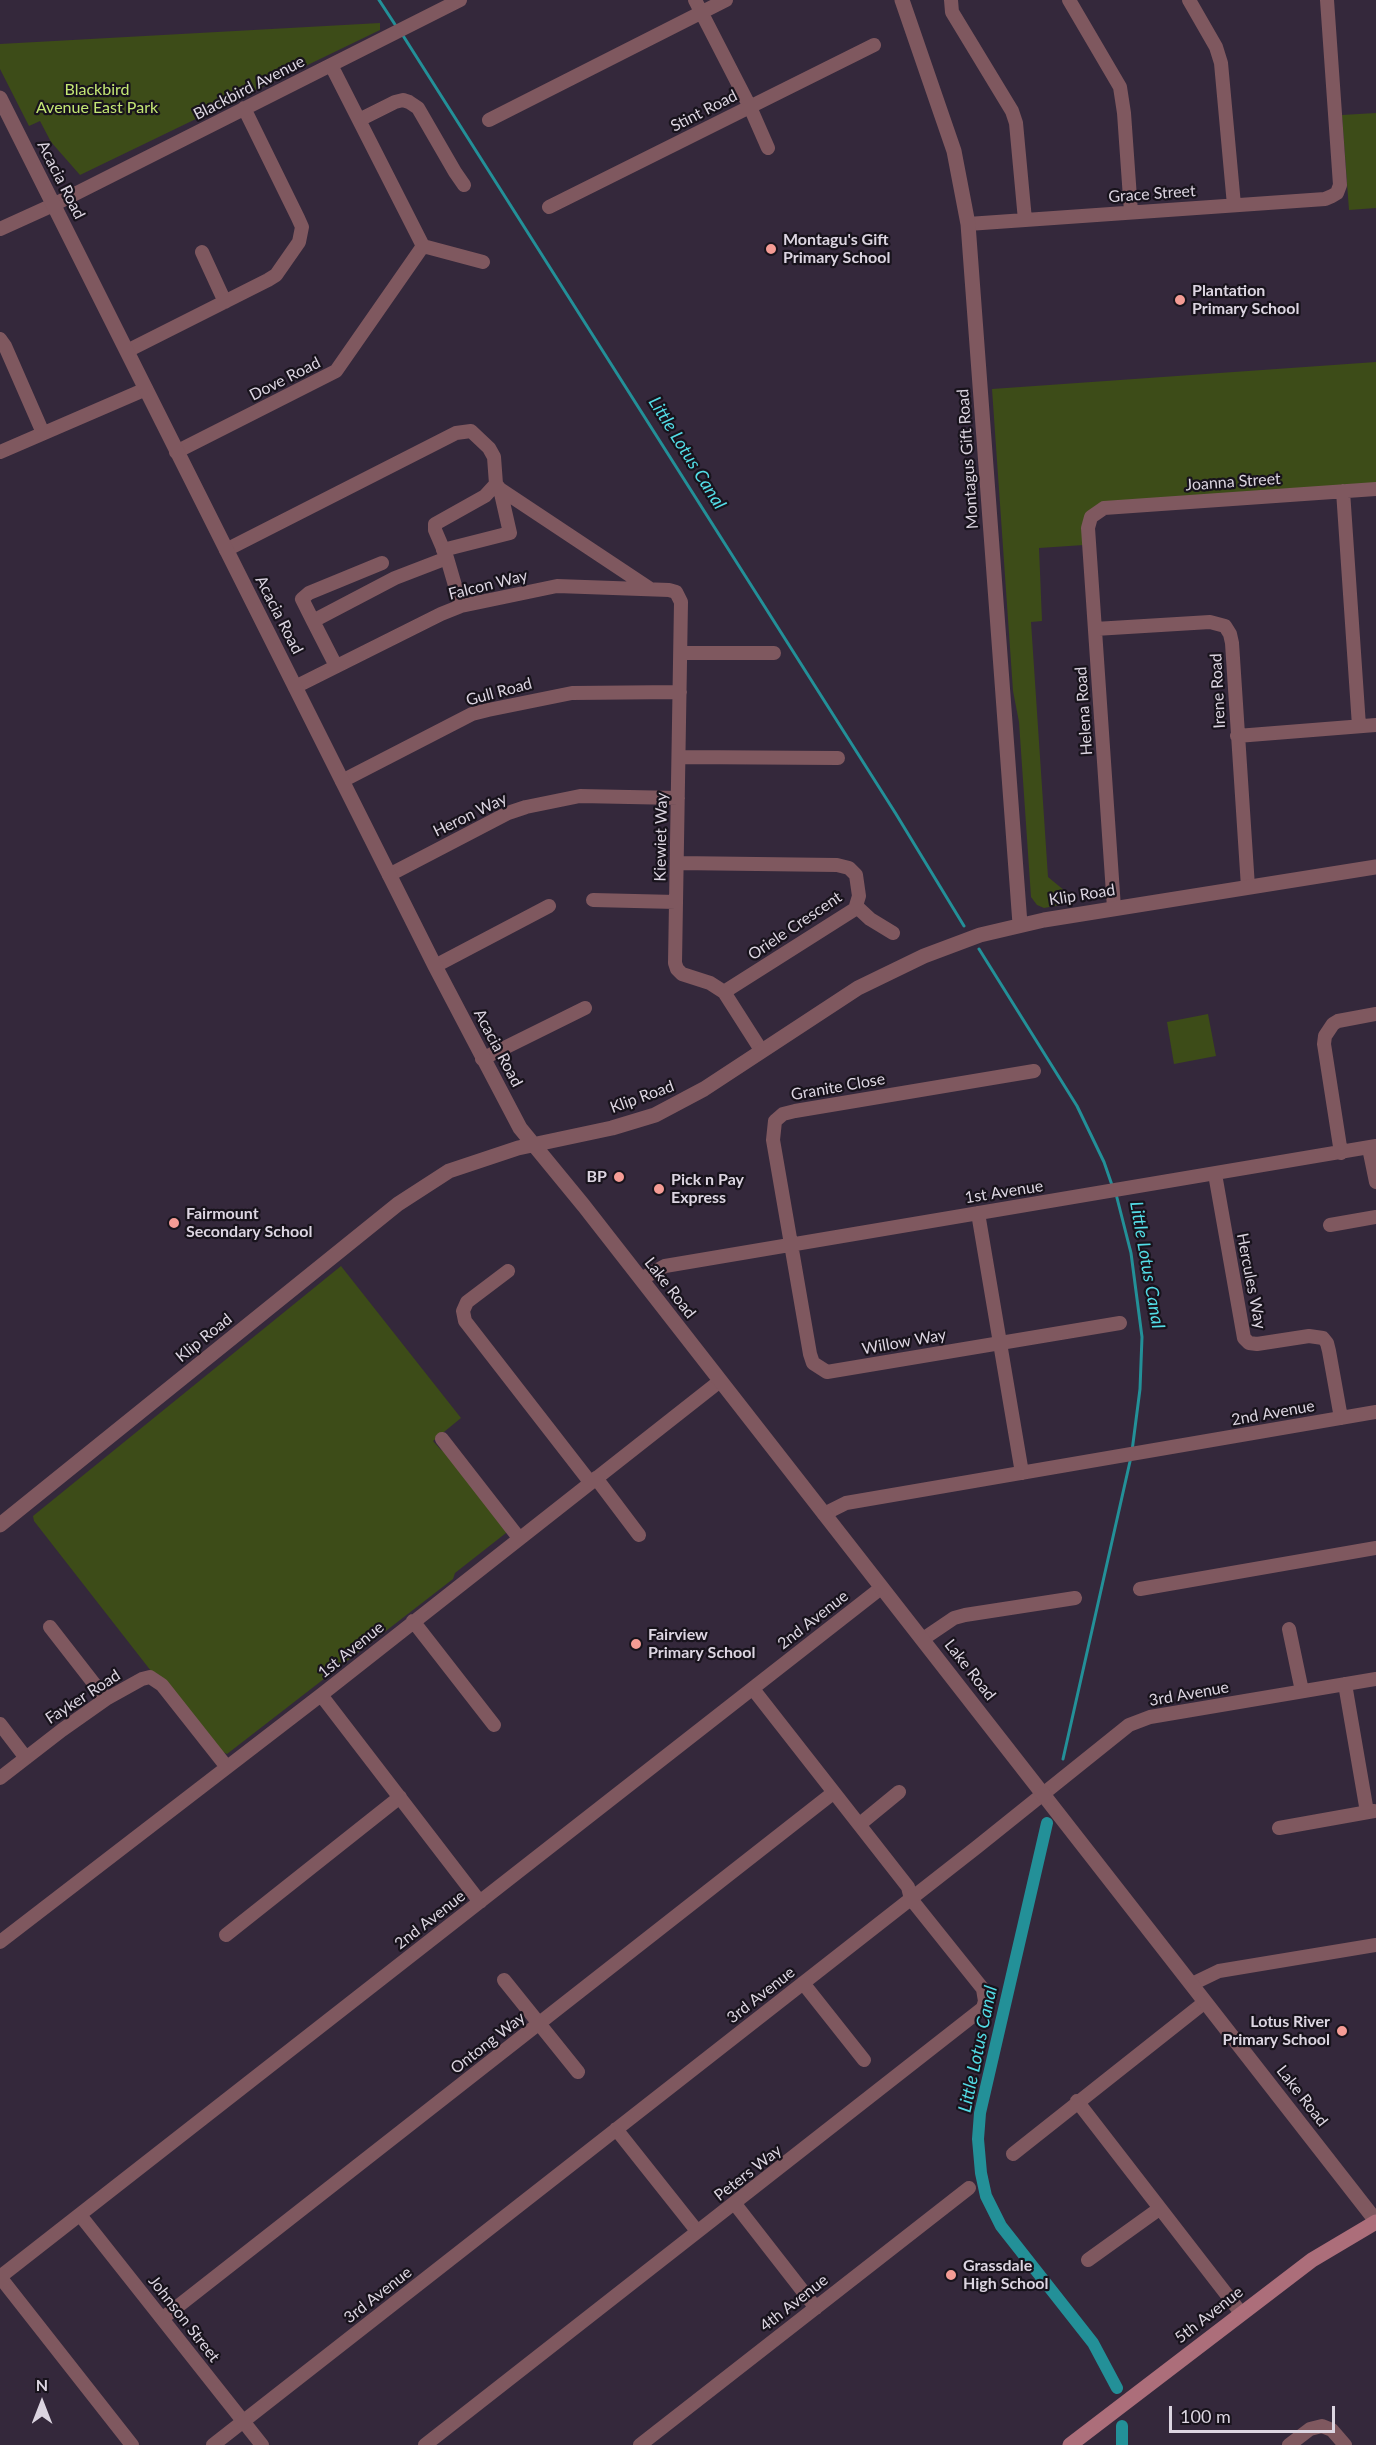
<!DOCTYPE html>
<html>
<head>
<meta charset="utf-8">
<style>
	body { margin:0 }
	#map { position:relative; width:1376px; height:2445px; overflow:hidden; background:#34283b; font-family:Lato,sans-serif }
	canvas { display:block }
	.north { position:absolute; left:12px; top:2373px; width:60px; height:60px; -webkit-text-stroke:4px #18131c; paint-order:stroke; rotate:0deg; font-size:16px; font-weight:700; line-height:24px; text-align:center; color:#dcd5e1 }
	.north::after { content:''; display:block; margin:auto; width:21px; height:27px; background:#dcd5e1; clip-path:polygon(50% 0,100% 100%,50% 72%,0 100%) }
	.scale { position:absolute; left:1169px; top:2406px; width:166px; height:27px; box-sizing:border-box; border:3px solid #dcd5e1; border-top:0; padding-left:8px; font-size:18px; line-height:21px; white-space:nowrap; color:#dcd5e1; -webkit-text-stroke:4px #18131c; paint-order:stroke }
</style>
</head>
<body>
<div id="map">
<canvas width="1376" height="2445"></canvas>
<div class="north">N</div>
<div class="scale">100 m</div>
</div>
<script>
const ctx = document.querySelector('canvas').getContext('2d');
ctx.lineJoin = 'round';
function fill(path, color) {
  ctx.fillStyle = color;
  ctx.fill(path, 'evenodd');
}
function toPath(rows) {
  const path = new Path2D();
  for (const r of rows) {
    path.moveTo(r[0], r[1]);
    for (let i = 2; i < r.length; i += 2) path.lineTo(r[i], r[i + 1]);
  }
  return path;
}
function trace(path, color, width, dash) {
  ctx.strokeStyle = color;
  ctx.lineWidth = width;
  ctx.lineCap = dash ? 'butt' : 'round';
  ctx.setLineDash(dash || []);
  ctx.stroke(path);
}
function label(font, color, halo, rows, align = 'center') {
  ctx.font = font + ' Lato,sans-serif';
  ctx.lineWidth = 4.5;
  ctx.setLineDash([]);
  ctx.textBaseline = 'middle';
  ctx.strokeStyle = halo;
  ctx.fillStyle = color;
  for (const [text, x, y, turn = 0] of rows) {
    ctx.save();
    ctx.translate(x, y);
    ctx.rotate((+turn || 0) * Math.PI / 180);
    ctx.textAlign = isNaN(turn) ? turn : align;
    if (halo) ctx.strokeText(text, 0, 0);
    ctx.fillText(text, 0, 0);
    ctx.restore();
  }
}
fill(toPath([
	[380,23,380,30,80,175,51,142,40,121,29,126,0,69,0,44],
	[1376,113,1376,208,1349,210,1342,115],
	[1376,362,1376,484,1104,502,1084,545,1039,548,1042,621,1031,622,1048,877,1076,900,1076,902,1044,908,1037,905,1031,897,1019,722,1013,691,992,389],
	[1208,1014,1216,1056,1174,1064,1167,1022],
	[341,1266,461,1418,433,1441,441,1450,448,1452,507,1528,506,1533,455,1573,453,1579,227,1754,219,1750,159,1675,151,1671,34,1521,33,1516]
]), '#3d4c18');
trace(toPath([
	[379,0,396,26],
	[402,34,896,814,964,926],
	[979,949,1077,1106,1104,1162,1113,1188],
	[1116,1194,1131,1253,1142,1337,1140,1389,1132,1451],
	[1063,1759,1131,1457]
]), '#239098', 3);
trace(toPath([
	[1047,1823,980,2113,978,2139,981,2173,986,2196,1001,2226,1093,2343,1117,2388],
	[1122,2426,1122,2445]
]), '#239098', 12);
trace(toPath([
	[695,0,750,107,768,148],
	[951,0,952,12,1012,111,1016,123,1025,220],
	[1069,0,1120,87,1124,113,1131,212],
	[1189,0,1216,47,1221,63,1234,205],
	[359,120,395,102,403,100,409,102,418,108,455,172,464,185],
	[489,120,726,0],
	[549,207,874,45],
	[968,224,1325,199,1332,196,1337,193,1340,185,1327,0],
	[0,229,53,205,460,0],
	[423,246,483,262],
	[202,252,225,302],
	[0,339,5,346,43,433],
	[127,351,268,280,276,275,299,242,302,227,298,218,244,108],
	[0,452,146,389],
	[176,452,336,371,423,246,331,65],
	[1343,491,1359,726],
	[226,550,456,433,471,431,489,448,494,457,496,484,500,489,649,588],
	[443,550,510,533,500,489],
	[461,606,447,558,435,530,435,524,485,496,496,484],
	[313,621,302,599,309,593,382,563],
	[1095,629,1210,622,1225,626,1230,634,1232,643,1248,887],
	[681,653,774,653],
	[336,666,313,621,395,578,447,558],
	[295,687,441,614,461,606,557,586,669,590,676,592,681,602,675,963,677,969,682,974,710,983,724,992,761,1050],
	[1237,736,1376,725],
	[679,757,838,758],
	[342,781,472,714,488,710,572,693,680,692],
	[677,863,837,865,849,868,856,875,859,896,855,909,724,992],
	[389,875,508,813,526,807,580,796,678,798],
	[593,900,676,902],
	[856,906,870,919,893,933],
	[1114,908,1088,528,1091,517,1104,508,1376,489],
	[435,966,549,906],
	[482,1059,585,1008],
	[1034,1071,795,1111,783,1114,775,1121,773,1140,810,1354,813,1363,827,1372,1120,1323],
	[1369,1148,1376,1182],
	[1341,1153,1324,1044,1325,1036,1333,1024,1338,1021,1376,1014],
	[1215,1174,1244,1338,1249,1343,1257,1344,1309,1336,1323,1338,1327,1343,1329,1351,1341,1418],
	[978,1213,1022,1473],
	[1330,1225,1376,1217],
	[508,1271,467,1302,463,1311,465,1321,590,1482],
	[641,1279,665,1266,1376,1146],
	[442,1439,519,1538],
	[596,1478,639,1535],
	[824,1514,846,1503,1376,1412],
	[1140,1589,1376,1548],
	[413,1621,494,1725],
	[50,1627,106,1699],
	[1289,1629,1302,1691],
	[923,1639,954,1618,965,1615,1075,1598],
	[1345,1684,1367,1812],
	[321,1695,480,1902],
	[0,1724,26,1758],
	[0,1778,62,1730,106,1699,142,1679,150,1677,162,1685,226,1766],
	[860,1824,899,1792],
	[1279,1828,1374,1811],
	[226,1935,400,1797],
	[0,1942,321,1695,720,1381],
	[504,1980,578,2072],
	[803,1983,864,2060],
	[1192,1984,1219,1971,1376,1945],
	[1077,2101,1241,2313],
	[616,2129,697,2231],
	[1013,2154,1205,2002],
	[735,2204,816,2308],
	[80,2215,262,2445],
	[1088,2260,1159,2209],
	[0,2277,881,1588],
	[0,2277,132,2445],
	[163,2318,833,1793],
	[213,2445,977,1847,1129,1725,1150,1717,1376,1679],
	[425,2445,983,2008,985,2001,983,1989,911,1899,908,1887,753,1689],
	[640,2445,969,2188],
	[1289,2445,1310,2429,1322,2426,1332,2430,1345,2445]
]), '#7f585f', 14);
trace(toPath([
	[902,0,954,151,968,224,1020,924],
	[0,98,435,966,520,1128,584,1206,1376,2221],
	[0,1525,398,1204,449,1171,518,1148,612,1128,655,1115,704,1089,858,988,924,956,980,935,1044,920,1376,867]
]), '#7f585f', 15);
trace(toPath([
	[1070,2445,1312,2260,1376,2222]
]), '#ac6e7a', 15);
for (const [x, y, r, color] of [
	[771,249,6,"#f59c95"],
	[1180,300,6,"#f59c95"],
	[619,1177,6,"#f59c95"],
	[659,1189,6,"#f59c95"],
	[174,1223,6,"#f59c95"],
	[636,1644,6,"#f59c95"],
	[1342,2031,6,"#f59c95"],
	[951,2275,6,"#f59c95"]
]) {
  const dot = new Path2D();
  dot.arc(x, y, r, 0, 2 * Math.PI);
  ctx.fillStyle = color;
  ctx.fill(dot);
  trace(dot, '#18131c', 2);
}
label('16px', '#dcd5e1', '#18131c', [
	["Blackbird Avenue",249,88,-27],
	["Stint Road",704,111,-27],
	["Acacia Road",61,180,63],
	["Grace Street",1152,194,-4],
	["Dove Road",285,379,-27],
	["Montagus Gift Road",968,459,-94],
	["Joanna Street",1233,482,-4],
	["Falcon Way",488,585,-14],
	["Acacia Road",279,615,63],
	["Irene Road",1218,691,-93],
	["Gull Road",499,692,-15],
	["Helena Road",1084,711,-94],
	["Heron Way",470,815,-26],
	["Kiewiet Way",661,837,-89],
	["Klip Road",1082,895,-9],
	["Oriele Crescent",795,926,-34],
	["Acacia Road",498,1048,62],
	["Granite Close",838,1087,-10],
	["Klip Road",642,1097,-20],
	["1st Avenue",1004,1192,-9],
	["Hercules Way",1251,1281,79],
	["Lake Road",670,1288,52],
	["Klip Road",204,1338,-39],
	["Willow Way",904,1342,-10],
	["2nd Avenue",1273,1413,-10],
	["2nd Avenue",813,1620,-38],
	["1st Avenue",351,1650,-39],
	["Lake Road",970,1670,52],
	["3rd Avenue",1189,1694,-10],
	["Fayker Road",83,1697,-33],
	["2nd Avenue",430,1920,-38],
	["3rd Avenue",761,1995,-38],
	["Ontong Way",488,2043,-38],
	["Lake Road",1302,2096,52],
	["Peters Way",748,2173,-38],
	["3rd Avenue",378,2295,-38],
	["4th Avenue",794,2303,-38],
	["5th Avenue",1209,2315,-38],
	["Johnson Street",184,2319,52]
]);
label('16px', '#c3e674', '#18131c', [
	["Blackbird",97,90],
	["Avenue East Park",97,108]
]);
label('bold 16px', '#dcd5e1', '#18131c', [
	["Montagu's Gift",783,240],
	["Primary School",783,258],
	["Plantation",1192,291],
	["Primary School",1192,309],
	["BP",607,1177,"right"],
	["Pick n Pay",671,1180],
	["Express",671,1198],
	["Fairmount",186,1214],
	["Secondary School",186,1232],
	["Fairview",648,1635],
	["Primary School",648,1653],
	["Lotus River",1330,2022,"right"],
	["Primary School",1330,2040,"right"],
	["Grassdale",963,2266],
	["High School",963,2284]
], 'left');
label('italic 18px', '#53dce6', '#18131c', [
	["Little Lotus Canal",687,453,58],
	["Little Lotus Canal",1147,1265,80],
	["Little Lotus Canal",978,2049,-78]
]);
</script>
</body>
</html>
